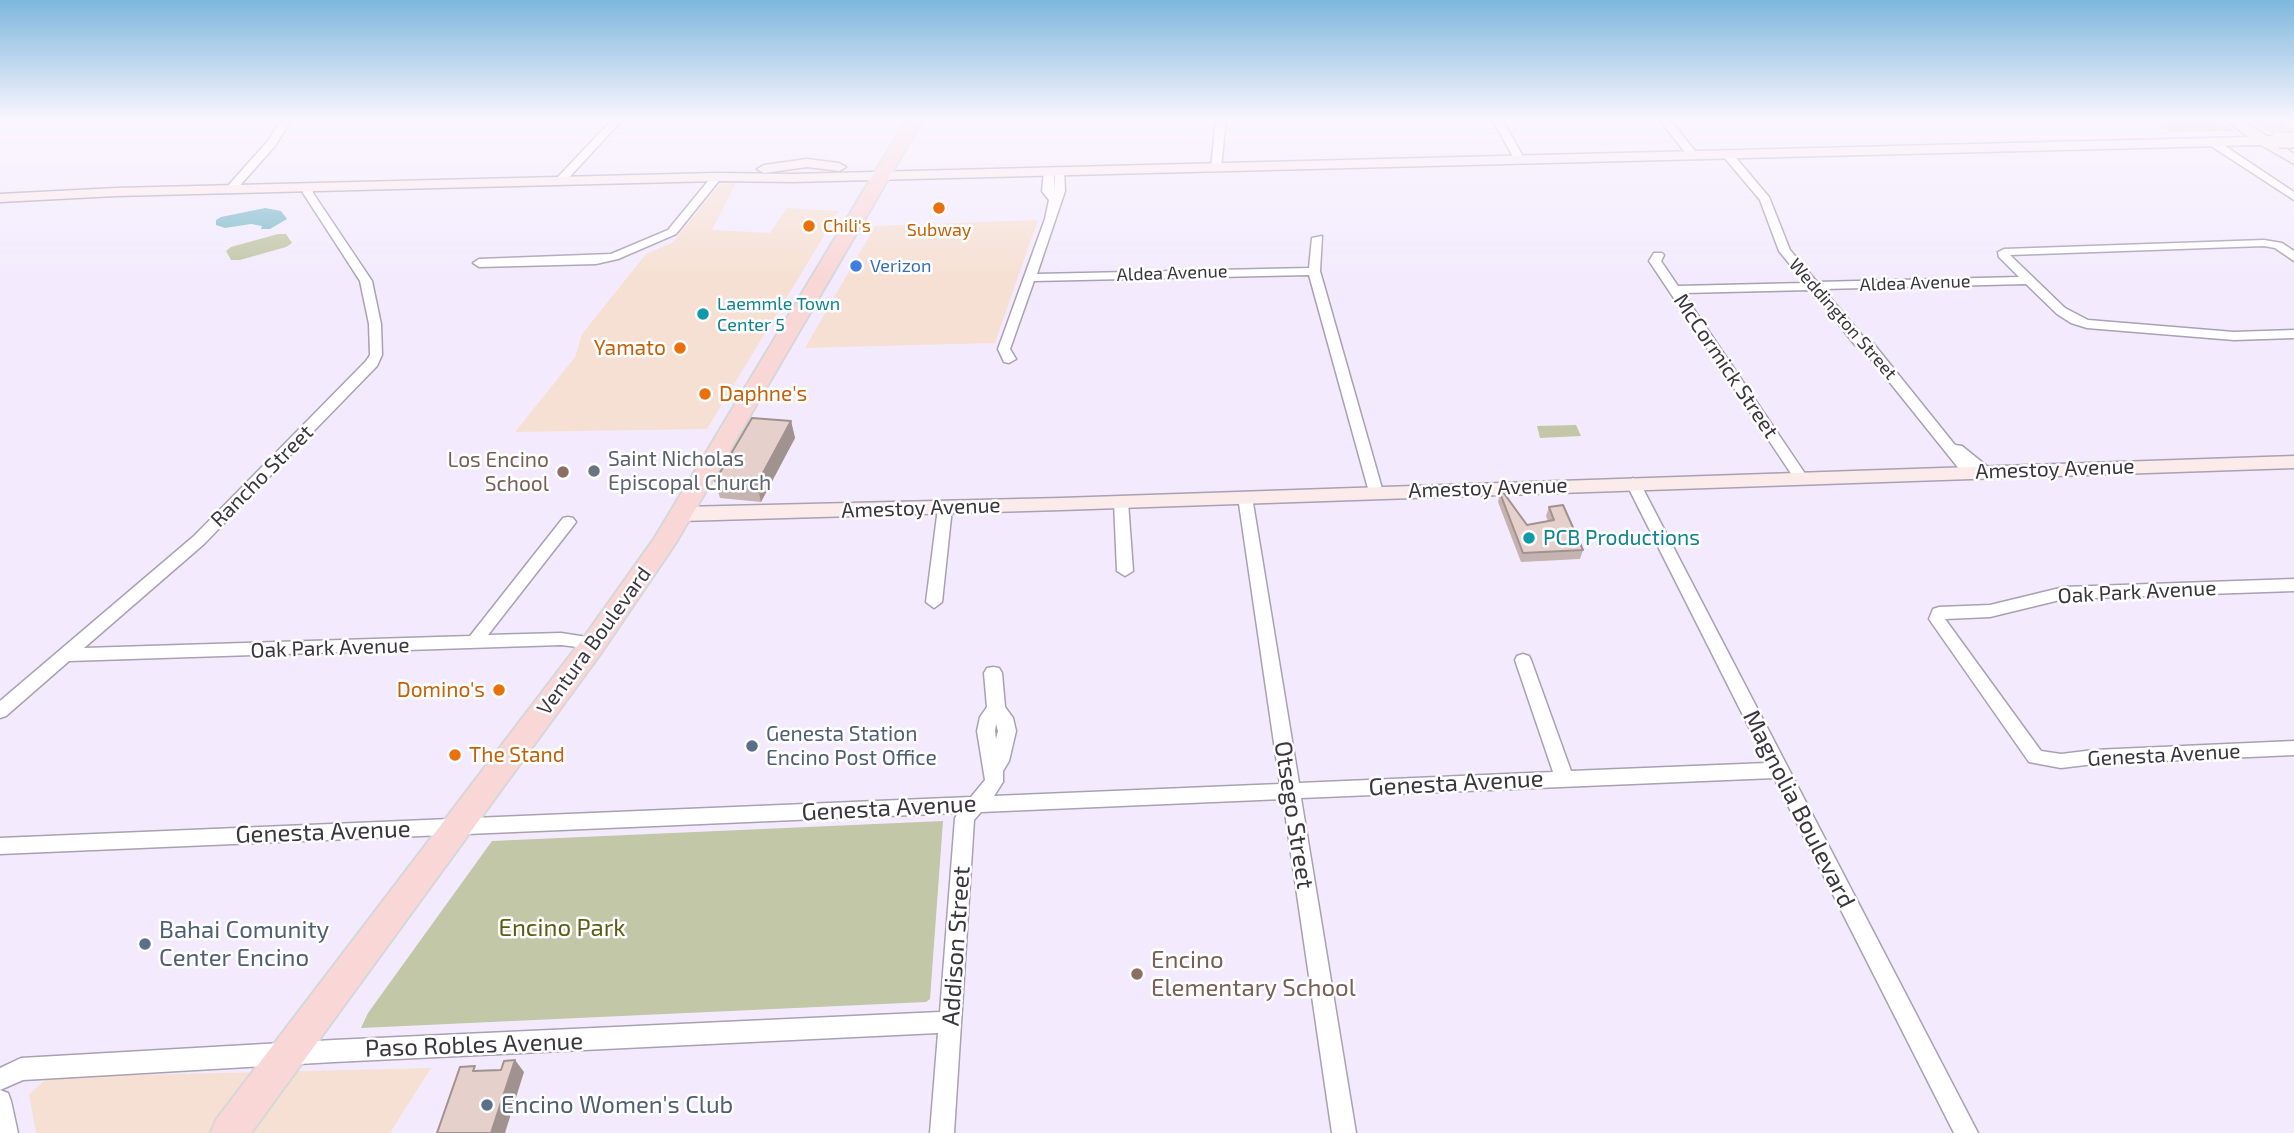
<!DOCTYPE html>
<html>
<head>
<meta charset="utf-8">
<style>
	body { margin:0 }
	canvas { display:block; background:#f3ebfd }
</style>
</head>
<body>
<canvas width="2294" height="1133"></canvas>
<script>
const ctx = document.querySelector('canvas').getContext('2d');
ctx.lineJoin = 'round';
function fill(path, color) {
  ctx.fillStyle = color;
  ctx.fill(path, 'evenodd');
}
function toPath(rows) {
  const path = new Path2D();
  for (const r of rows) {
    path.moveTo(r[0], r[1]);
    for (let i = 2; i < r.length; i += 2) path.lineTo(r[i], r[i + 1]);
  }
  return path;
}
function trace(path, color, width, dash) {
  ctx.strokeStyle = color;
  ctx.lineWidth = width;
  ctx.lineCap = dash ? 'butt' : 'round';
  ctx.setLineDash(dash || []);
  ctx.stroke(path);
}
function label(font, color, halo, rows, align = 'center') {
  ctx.font = font + ' "Exo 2",sans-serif';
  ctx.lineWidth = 5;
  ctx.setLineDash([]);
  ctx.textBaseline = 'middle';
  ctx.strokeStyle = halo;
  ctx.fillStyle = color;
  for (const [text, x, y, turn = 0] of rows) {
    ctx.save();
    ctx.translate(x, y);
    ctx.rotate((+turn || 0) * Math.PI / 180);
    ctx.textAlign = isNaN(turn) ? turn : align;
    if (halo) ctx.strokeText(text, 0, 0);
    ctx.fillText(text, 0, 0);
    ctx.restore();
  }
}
fill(toPath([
	[736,183,712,230,770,233,787,208,839,211,707,429,515,432,575,357,582,334,646,254,672,243,720,184],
	[1038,220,995,343,805,348,875,226],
	[431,1068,390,1133,36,1133,29,1094,49,1077]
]), '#f6e0d3');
fill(toPath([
	[2151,119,2216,119,2235,131,2170,132],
	[278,234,286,234,292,243,286,247,240,260,231,260,226,251,231,247],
	[1576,425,1581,436,1540,438,1537,426],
	[943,821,930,999,926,1002,361,1028,368,1013,492,841]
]), '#c1c7a7');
fill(toPath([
	[265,208,281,211,287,219,270,229,261,229,262,226,251,224,225,228,216,225,216,220,221,217]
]), '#7fbbcc');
const street = toPath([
	[282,119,292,119,275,146,234,192,226,192,226,188,267,142,282,119],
	[613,119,623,119,563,184,555,184,555,180,613,119],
	[1216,119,1226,119,1221,168,1216,171,1211,168,1216,119],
	[1492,119,1502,119,1525,160,1524,162,1516,162,1492,119],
	[1659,119,1669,119,1696,152,1696,156,1688,156,1659,119],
	[2208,140,2216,140,2294,192,2294,200,2208,144,2208,140],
	[1723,152,1731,152,1769,197,1790,250,1817,282,2019,277,1999,257,1998,252,2004,249,2264,240,2282,243,2294,251,2294,261,2275,248,2264,246,2010,255,2065,308,2088,320,2234,332,2294,330,2294,338,2234,340,2087,328,2071,323,2057,314,2026,284,1823,289,1865,339,1873,343,1955,445,1962,446,1993,471,1986,476,1974,469,1974,475,1969,477,1964,475,1863,349,1855,345,1811,290,1683,293,1808,478,1801,483,1796,481,1649,261,1654,253,1662,253,1664,255,1661,261,1678,286,1805,283,1779,251,1760,200,1723,156,1723,152],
	[1049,169,1054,172,1054,192,1055,172,1064,170,1065,191,1037,274,1309,268,1312,238,1322,236,1320,271,1383,492,1381,495,1371,495,1369,492,1309,275,1034,281,1010,349,1016,359,1009,363,1004,362,998,349,1045,219,1049,200,1042,191,1044,172,1049,169],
	[713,175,722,177,676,234,618,259,596,264,479,267,473,263,479,259,611,254,668,230,713,175],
	[304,186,312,186,313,193,372,281,381,324,382,355,377,366,204,544,84,648,470,636,563,518,568,517,573,518,576,522,573,526,488,635,561,633,600,639,602,643,600,647,594,649,561,645,69,661,6,716,0,718,0,701,194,536,366,361,370,355,369,324,360,281,303,193,304,186],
	[1633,478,1640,483,1978,1133,1954,1133,1774,778,1301,798,1356,1133,1332,1133,1283,799,981,812,974,820,954,1133,930,1133,938,1033,334,1062,23,1080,0,1090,8,1093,11,1101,18,1133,0,1133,0,1068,21,1058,334,1040,940,1012,955,818,958,813,0,854,0,838,971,797,985,780,977,731,980,717,987,707,984,673,987,668,993,667,999,668,1002,673,1005,707,1013,718,1016,731,1009,761,1003,771,1003,782,994,796,1280,784,1238,497,1245,492,1252,497,1299,783,1553,772,1515,660,1517,656,1523,654,1529,656,1531,660,1571,771,1767,763,1626,483,1633,478],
	[996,724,998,731,996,739,995,731,996,724],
	[1121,497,1128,502,1133,571,1125,576,1117,571,1114,502,1121,497],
	[945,503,952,508,942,602,934,608,926,602,938,508,945,503],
	[2294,579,2294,591,2064,599,1990,617,1945,619,2041,751,2061,754,2094,750,2294,741,2294,755,2094,764,2061,768,2029,762,1929,619,1933,609,1939,607,1990,605,2064,587,2294,579]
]);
const secondary = toPath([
	[2224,119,2240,119,2267,136,2284,137,2284,143,2279,144,2294,154,2294,164,2261,145,793,182,717,181,116,196,0,202,0,194,116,188,717,173,793,174,2249,137,2224,119],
	[807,159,839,163,846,167,839,171,807,167,764,173,757,169,764,165,807,159],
	[2294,456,2294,468,1061,510,682,521,675,519,672,514,675,509,682,507,1061,498,2294,456]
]);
const primary = toPath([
	[907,119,923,119,675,544,603,650,251,1133,211,1133,216,1120,585,636,654,539,907,119]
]);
const highway = toPath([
	[2251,119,2272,119,2294,132,2294,145,2251,119]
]);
trace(street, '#a9a1b2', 3);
trace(secondary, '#a9a1b2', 3);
trace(primary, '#d7d7d8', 4);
trace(highway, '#d7d7d8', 4);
fill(street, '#fff');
fill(secondary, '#fcebeb');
fill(primary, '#fad7d7');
fill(highway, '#f6bcbd');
const secondaryBridge = toPath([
	[2279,140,2294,140]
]);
trace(secondaryBridge, '#a9a1b2', 18, []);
trace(secondaryBridge, '#fcebeb', 15);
fill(toPath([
	[791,421,795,438,761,502,720,498,715,481],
	[1500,493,1527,525,1548,521,1546,516,1549,507,1583,550,1580,559,1521,562,1498,502]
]), '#c5b3af');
fill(toPath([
	[791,421,795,438,761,502,757,484],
	[515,1060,524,1072,505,1133,491,1133]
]), '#a0928e');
const building = toPath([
	[752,418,791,421,757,484,715,481,752,418],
	[1503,492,1527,525,1554,520,1549,507,1563,505,1583,550,1523,553,1500,493,1503,492],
	[515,1060,491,1133,437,1133,460,1067,475,1066,473,1071,501,1070,504,1061,515,1060]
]);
fill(building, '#e5d0cb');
trace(building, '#a0928e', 2);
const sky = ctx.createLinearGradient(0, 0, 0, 278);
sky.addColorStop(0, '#7eb7dd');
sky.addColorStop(0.43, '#faf6fe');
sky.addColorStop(1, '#faf6fe00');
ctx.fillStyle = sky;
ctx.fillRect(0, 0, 2294, 278);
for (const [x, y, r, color] of [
	[939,208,7,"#e8710a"],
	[809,226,7,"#e8710a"],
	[856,266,7,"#3f7fe0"],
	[703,314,7,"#0f9aa8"],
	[680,348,7,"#e8710a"],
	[705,394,7,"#e8710a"],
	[594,471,7,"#6b7280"],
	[563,472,7,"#8d6e63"],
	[1529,538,7,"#0f9aa8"],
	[499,690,7,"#e8710a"],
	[752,746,7,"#5c6f8a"],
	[455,755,7,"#e8710a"],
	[145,944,7,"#5c6f8a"],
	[1137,974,7,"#8d6e63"],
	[487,1105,7,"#5c6f8a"]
]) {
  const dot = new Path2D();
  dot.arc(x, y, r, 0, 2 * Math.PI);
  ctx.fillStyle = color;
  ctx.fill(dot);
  trace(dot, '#fff', 2.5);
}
label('18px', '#c56008', '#fff', [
	["Chili's",823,226],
	["Subway",939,230,"center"]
], 'left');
label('18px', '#366cbe', '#fff', [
	["Verizon",870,266]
], 'left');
label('18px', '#39363d', '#fff', [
	["Aldea Avenue",1172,273,-2],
	["Aldea Avenue",1915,283,-2],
	["Weddington Street",1843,319,49]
]);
label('18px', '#0d838f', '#fff', [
	["Laemmle Town",717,304],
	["Center 5",717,325]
], 'left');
label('21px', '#c56008', '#fff', [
	["Yamato",666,348],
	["Daphne's",719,394,"left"],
	["Domino's",485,690],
	["The Stand",469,755,"left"]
], 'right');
label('21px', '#39363d', '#fff', [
	["McCormick Street",1726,366,56],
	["Amestoy Avenue",2055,469,-2],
	["Rancho Street",262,476,-45],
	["Amestoy Avenue",1488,488,-2],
	["Amestoy Avenue",921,508,-2],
	["Oak Park Avenue",2137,592,-3],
	["Ventura Boulevard",594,641,-54],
	["Oak Park Avenue",330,648,-2],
	["Genesta Avenue",2164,755,-3]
]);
label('21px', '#5b616d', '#fff', [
	["Saint Nicholas",608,459],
	["Episcopal Church",608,483]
], 'left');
label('21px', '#785e54', '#fff', [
	["Los Encino",549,460],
	["School",549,484]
], 'right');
label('21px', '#0d838f', '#fff', [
	["PCB Productions",1543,538]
], 'left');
label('21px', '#4e5e75', '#fff', [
	["Genesta Station",766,734],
	["Encino Post Office",766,758]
], 'left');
label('24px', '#39363d', '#fff', [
	["Genesta Avenue",1456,783,-3],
	["Genesta Avenue",889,808,-3],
	["Magnolia Boulevard",1799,809,63],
	["Otsego Street",1294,815,81],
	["Genesta Avenue",323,832,-2],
	["Addison Street",956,946,-86],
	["Paso Robles Avenue",474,1045,-2]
]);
label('24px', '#555e12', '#fff', [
	["Encino Park",562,928]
]);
label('24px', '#4e5e75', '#fff', [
	["Bahai Comunity",159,930],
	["Center Encino",159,958],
	["Encino Women's Club",501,1105]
], 'left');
label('24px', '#785e54', '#fff', [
	["Encino",1151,960],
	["Elementary School",1151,988]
], 'left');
</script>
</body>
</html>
